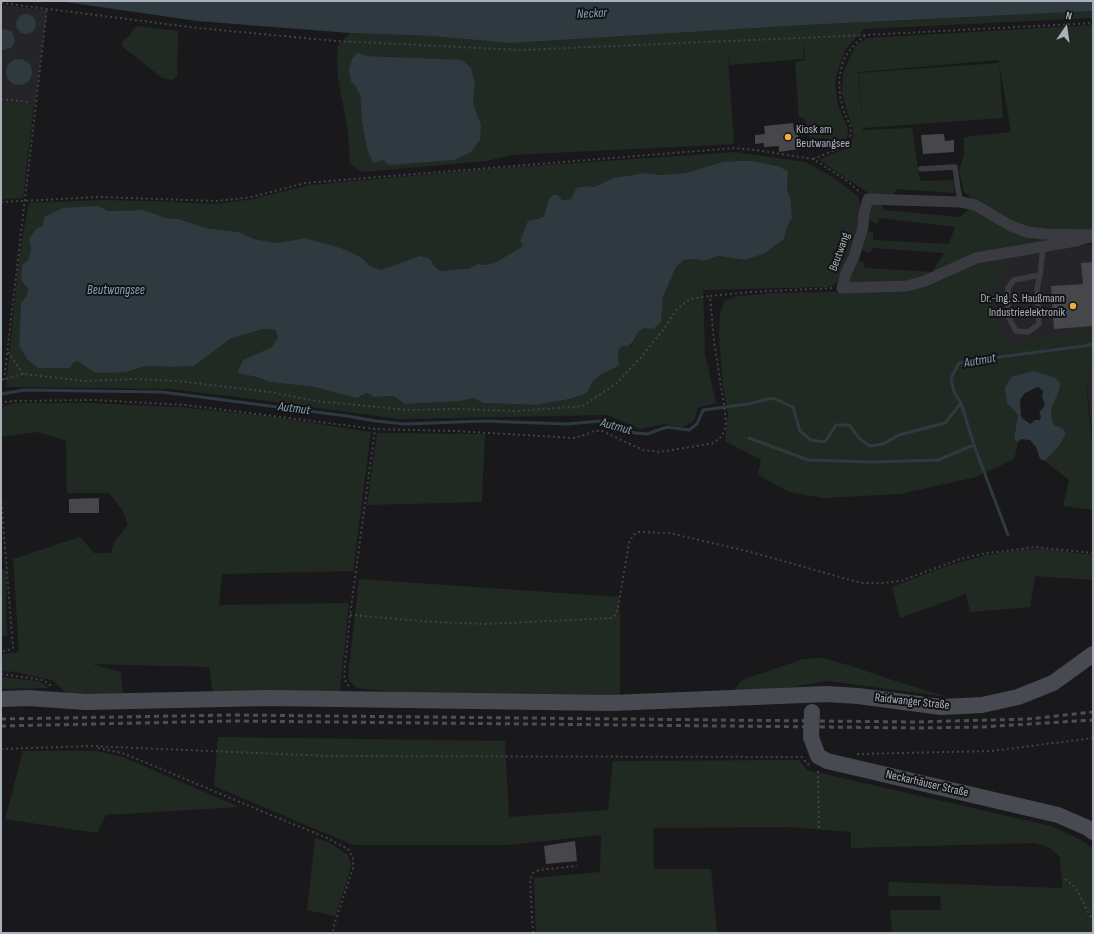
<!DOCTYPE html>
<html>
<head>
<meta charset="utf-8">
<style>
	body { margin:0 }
	#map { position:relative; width:1094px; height:934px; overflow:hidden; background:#19191b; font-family:"Sofia Sans Condensed",sans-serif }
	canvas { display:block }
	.frame { position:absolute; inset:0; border:2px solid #abb1bb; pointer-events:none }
	.north { position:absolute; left:1046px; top:8px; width:40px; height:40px; -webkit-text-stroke:3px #141416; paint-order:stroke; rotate:13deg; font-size:11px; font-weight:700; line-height:16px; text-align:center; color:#abb1bb }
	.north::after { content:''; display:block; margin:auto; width:14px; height:18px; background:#abb1bb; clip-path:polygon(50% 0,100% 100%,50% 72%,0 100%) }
</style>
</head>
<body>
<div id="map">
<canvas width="1094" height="934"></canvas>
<div class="frame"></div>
<div class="north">N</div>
</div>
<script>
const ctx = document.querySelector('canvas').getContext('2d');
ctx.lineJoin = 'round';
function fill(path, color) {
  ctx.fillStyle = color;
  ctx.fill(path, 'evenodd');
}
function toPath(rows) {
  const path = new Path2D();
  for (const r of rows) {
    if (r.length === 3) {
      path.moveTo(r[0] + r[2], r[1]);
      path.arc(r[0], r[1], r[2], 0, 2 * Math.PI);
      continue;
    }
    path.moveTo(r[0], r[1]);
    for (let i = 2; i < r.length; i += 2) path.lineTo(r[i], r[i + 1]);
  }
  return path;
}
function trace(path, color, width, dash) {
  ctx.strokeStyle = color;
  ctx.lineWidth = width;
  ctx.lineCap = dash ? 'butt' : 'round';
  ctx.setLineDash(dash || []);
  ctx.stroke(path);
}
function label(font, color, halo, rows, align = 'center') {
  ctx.font = font + ' "Sofia Sans Condensed",sans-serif';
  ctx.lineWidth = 4;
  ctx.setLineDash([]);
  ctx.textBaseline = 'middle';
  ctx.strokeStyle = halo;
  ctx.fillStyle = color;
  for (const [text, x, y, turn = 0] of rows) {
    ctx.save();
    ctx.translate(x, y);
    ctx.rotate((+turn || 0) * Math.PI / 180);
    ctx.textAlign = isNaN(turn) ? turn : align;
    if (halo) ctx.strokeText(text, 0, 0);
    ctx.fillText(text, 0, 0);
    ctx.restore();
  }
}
fill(toPath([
	[1,5,47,10,35,106,1,104],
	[1093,244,1093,441,1081,334,1006,346,993,323,992,258]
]), '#252528');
fill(toPath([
	[1093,11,1093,18,864,29,846,49,839,66,835,83,838,105,848,129,847,137,843,143,828,149,824,138,810,139,804,117,799,118,795,62,805,60,805,40,803,59,730,65,728,54,734,144,511,155,487,161,362,172,350,163,348,132,338,78,337,59,338,46,350,33,431,36,511,43,805,25],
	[357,53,368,56,400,57,471,68,475,84,473,104,481,124,367,149,362,123,360,93,357,91,356,86],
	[1093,25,1093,230,1039,231,1015,224,977,203,964,192,959,170,964,155,964,137,1011,132,999,63,1003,118,863,128,859,73,999,63,999,60,858,72,863,130,912,128,920,181,953,180,954,193,897,189,892,195,870,194,819,160,847,148,852,144,853,130,842,94,843,73,856,45,867,38],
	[136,26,178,31,177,77,172,80,162,78,122,46,122,41,129,36],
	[1,103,34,105,23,198,1,199],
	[736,152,805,162,828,174,858,196,861,209,854,246,840,278,834,285,827,287,703,290,705,354,716,403,698,408,694,421,683,427,665,424,639,429,608,415,398,419,246,398,169,389,6,387,20,251,29,203,101,200,150,201,217,204,253,199,310,185,488,169],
	[736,161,752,161,788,179,787,189,791,202,792,218,787,227,784,239,745,260,718,256,704,261,695,259,684,260,676,267,663,297,661,322,644,328,638,332,633,343,628,346,622,346,618,351,619,365,615,368,601,373,593,381,587,393,570,399,537,405,483,403,473,398,461,401,438,402,417,404,394,396,375,397,367,393,356,398,315,387,270,382,256,377,237,373,243,360,272,347,278,337,275,330,263,329,230,339,194,366,172,367,146,366,126,372,112,372,85,366,77,361,73,363,70,368,55,368,19,346,21,303,27,295,28,289,21,280,22,265,28,260,31,250,43,227,107,211,144,210,166,218,179,219,206,228,239,232,254,239,277,243,305,238,341,248,361,257,370,266,381,270,397,265,430,259,434,266,440,271,460,269,468,269,478,264,486,265,499,261,506,256,523,246,538,219,544,216,548,201,571,199,588,186,594,187,613,178,645,173,661,175,685,173,723,162],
	[874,203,883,203,883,210,960,217,970,208,999,223,1075,238,1031,247,919,281,852,285,848,280,858,261,863,262,865,268,932,272,944,253,873,248,869,253,864,251,861,248,865,234,868,231,873,233,873,240,949,244,955,227,879,218,877,224,869,220,869,208],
	[1003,255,1004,272,993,283,995,321,1006,343,1091,331,1093,344,1093,357,1086,384,1093,453,1093,510,1063,506,1069,480,1045,461,1059,446,1062,428,1054,425,1052,420,1051,409,1059,391,1034,371,1007,403,1018,414,1014,438,1017,443,1017,448,1014,459,976,477,900,494,823,498,789,492,758,475,761,460,725,441,728,415,723,385,719,335,720,315,724,301,737,296,774,293,903,291,976,261],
	[14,403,91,403,180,407,275,417,371,432,353,571,222,574,219,605,349,603,340,691,213,692,209,667,92,664,121,672,123,695,67,694,52,680,16,672,1,671,1,654,19,652,13,559,80,537,94,553,111,553,114,542,128,525,123,511,109,493,67,493,66,441,38,432,1,437,1,412,3,407],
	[377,433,485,434,482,502,367,505],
	[1046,549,1093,555,1093,580,1035,576,1030,607,970,612,966,594,900,618,892,587,947,566,986,555,1021,550],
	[1,570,6,570,7,636,1,635],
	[359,579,619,597,620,616,620,697,413,694,357,688,350,682,348,676],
	[823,658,851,666,895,681,948,697,828,681,791,687,732,693,742,680,803,659],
	[1,677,39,681,49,688,1,689],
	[218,737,505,741,509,817,608,810,613,761,799,760,807,770,1051,826,1081,840,1093,849,1093,933,798,933,892,933,890,910,941,910,940,896,888,896,889,882,1062,888,1060,857,1049,847,1035,843,851,848,851,832,789,827,653,828,654,869,711,869,717,933,536,933,534,878,600,872,601,835,509,845,353,845,214,786],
	[23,751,96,751,123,757,239,807,106,815,97,833,5,819],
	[315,838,328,842,348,855,351,864,348,878,335,916,307,910]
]), '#212a22');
fill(toPath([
	[59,1,1093,1,1093,11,805,25,511,43,431,36,350,33,197,21],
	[26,24,10],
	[5,29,12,32,15,40,12,47,4,50,1,50,1,30],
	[357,53,368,56,462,60,471,68,475,84,473,104,481,124,480,140,471,152,454,160,388,165,384,160,373,163,367,149,362,123,360,94,357,91,356,86,351,82,349,70,352,59],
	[19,72,13],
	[736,161,752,161,777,166,788,171,787,189,791,202,792,218,787,227,784,239,765,253,745,260,718,256,704,261,695,259,684,260,676,267,663,297,661,322,653,329,644,328,638,332,633,342,628,346,622,346,618,351,619,365,615,368,601,374,593,381,587,393,570,399,537,405,483,403,473,398,461,401,405,404,394,396,374,397,367,393,356,398,315,387,270,382,256,377,237,373,243,360,272,347,278,337,275,330,263,329,230,339,194,366,172,367,146,366,126,372,96,373,77,361,73,363,70,368,38,368,27,359,19,346,21,303,27,295,28,289,21,280,22,265,28,260,31,250,29,239,37,228,43,227,44,217,63,208,98,206,108,211,144,210,166,218,179,219,206,228,239,232,254,239,277,243,305,238,341,248,361,257,370,266,381,270,420,256,430,259,434,266,440,271,460,269,468,269,478,264,486,265,499,261,506,256,523,246,520,241,528,221,538,219,544,216,548,201,553,195,558,195,562,200,571,199,576,188,588,186,594,187,613,178,645,173,661,175,685,173,723,162],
	[1034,371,1055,378,1060,383,1059,391,1051,409,1052,420,1054,425,1062,428,1066,433,1059,446,1045,461,1040,459,1036,447,1030,440,1021,439,1017,443,1014,438,1018,415,1007,403,1005,388,1011,377],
	[1038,387,1043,391,1042,397,1045,405,1039,413,1041,416,1040,420,1035,420,1030,424,1021,417,1020,400,1025,393]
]), '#2f3940');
trace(toPath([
	[1,394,25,390,162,392,347,416,376,421,405,424,484,421,566,424,601,421,610,423,635,433,647,434,667,427,689,430,697,424,703,410,748,404,773,398,793,407,800,431,811,440,825,442,836,425,849,425,860,439,870,446,883,444,899,435,945,423,961,403,954,392,951,378,959,363,984,359,1084,346,1093,344],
	[961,403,974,445,1008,535],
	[749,438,808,460,873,462,938,460,974,445]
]), '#2f3940', 3);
fill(toPath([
	[793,123,794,131,798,131,799,149,779,152,779,146,764,147,764,143,755,144,755,135,765,134,764,126],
	[944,134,945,141,954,140,954,152,923,154,921,135],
	[1093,262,1093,326,1054,329,1051,286,1083,284,1081,263],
	[99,498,99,513,69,513,69,499],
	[575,841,577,861,546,864,544,846]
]), '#45474b');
trace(toPath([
	[1,3,198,28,336,41,522,50,866,35,1093,23],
	[1,99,29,102],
	[813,159,843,147,850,137,851,128,843,109,840,96,839,79,843,61,849,51,856,43,866,35],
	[1,202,100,197,217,201,252,197,305,183,735,148,756,150,813,159,846,180,861,193],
	[8,352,23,374],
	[1,380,23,374,85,381,135,379,178,381,270,392,316,401,408,410,459,409,516,411,583,406,617,383,642,356,663,330,677,309,690,299,710,296],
	[4,380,47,8],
	[1,405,4,402,15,401,95,400,185,405,375,429,455,431,574,438,582,436,594,431,602,431,643,450,660,452,714,443,722,436,726,425,725,412,714,341,710,296,750,292,833,288],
	[1,497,13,648,6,651,1,651],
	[350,615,434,622,486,624,612,618,616,614,618,608,629,543,633,535,639,532,669,533,751,552,861,583,883,583,901,581,960,559,987,553,1014,550,1035,547,1093,553],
	[1,674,43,680,53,687],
	[349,686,346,683,344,675,350,615,375,429],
	[98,748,122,753,152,765,261,811,327,838,348,849,353,858,353,868,334,925,333,933],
	[1,749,90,746,329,756,805,757],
	[857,754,992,751,1093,738],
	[805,760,805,762,811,766],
	[818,771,819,828],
	[1065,879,1076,888,1093,922],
	[533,933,530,880,533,873,539,870,577,866]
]), '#404247', 2, [2, 3]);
trace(toPath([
	[921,169,955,167,958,190,961,202],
	[1040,275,1014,280,1008,288,1008,305,1009,318,1016,331,1028,332,1039,324,1037,289,1040,275,1043,247]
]), '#3a3b40', 5.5);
trace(toPath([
	[1093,235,1045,234,1027,232,1011,226,975,205,961,202,868,199,864,213,863,227,854,257,846,273,842,288,907,286,925,281,976,258,1076,241,1093,236]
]), '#3a3b40', 11);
trace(toPath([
	[1,699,28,698,86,702,269,698,611,703,827,694,858,696,941,707,982,705,1018,697,1053,683,1093,654],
	[811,737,818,756,827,761,1058,815,1088,828,1093,832]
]), '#484a51', 16);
trace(toPath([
	[1,719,232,715,918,722,1028,719,1093,712],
	[1,726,233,721,919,728,981,727,1093,720]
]), '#4d4f55', 3, [5, 4]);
trace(toPath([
	[811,737,812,712]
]), '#484a51', 16);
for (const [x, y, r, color] of [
	[788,137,4,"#f4ae38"],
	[1073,306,4,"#f4ae38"]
]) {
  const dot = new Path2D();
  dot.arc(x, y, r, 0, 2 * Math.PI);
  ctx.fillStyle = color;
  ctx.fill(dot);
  trace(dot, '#141416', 1.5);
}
label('12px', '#abb1bb', '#141416', [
	["Kiosk am",796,130],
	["Beutwangsee",796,144],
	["Dr.-Ing. S. Haußmann",1065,299,"right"],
	["Industrieelektronik",1065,313,"right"]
], 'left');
label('12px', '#abb1bb', '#141416', [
	["Beutwang",840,252,-70],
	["Raidwanger Straße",912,702,6],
	["Neckarhäuser Straße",927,784,13]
]);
label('italic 13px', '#83a0b6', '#141416', [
	["Neckar",592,14,-3],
	["Beutwangsee",116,291],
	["Autmut",980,361,-10],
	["Autmut",294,409,7],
	["Autmut",616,427,15]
]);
</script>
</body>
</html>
